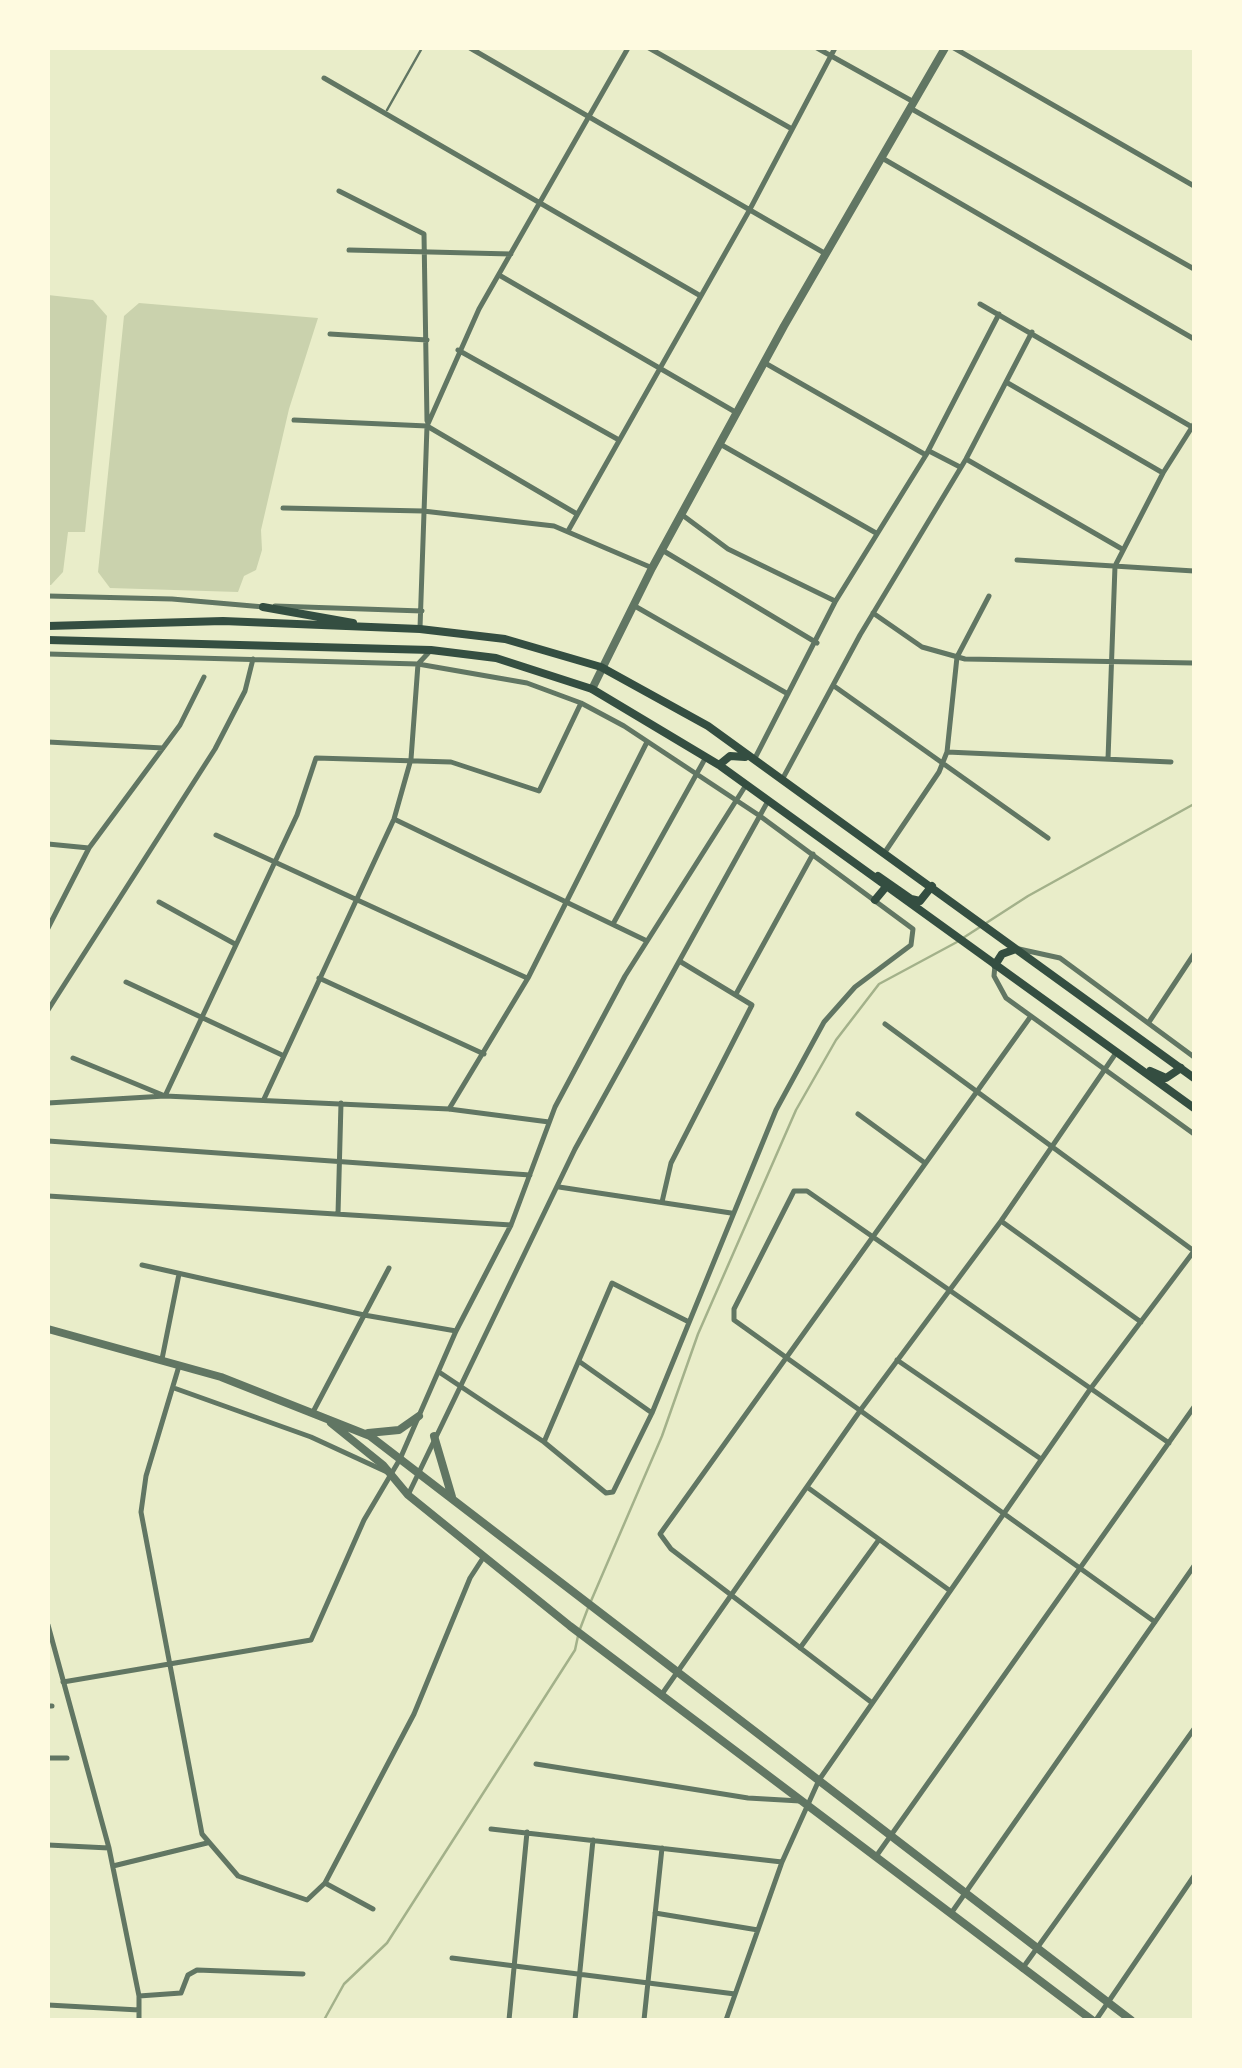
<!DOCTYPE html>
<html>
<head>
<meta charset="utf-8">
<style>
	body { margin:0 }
	#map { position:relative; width:1242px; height:2068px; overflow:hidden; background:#e9edc9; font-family:"PT Serif",serif }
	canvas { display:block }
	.frame { position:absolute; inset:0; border:50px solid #fefae0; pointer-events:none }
</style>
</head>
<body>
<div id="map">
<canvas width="1242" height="2068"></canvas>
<div class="frame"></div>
</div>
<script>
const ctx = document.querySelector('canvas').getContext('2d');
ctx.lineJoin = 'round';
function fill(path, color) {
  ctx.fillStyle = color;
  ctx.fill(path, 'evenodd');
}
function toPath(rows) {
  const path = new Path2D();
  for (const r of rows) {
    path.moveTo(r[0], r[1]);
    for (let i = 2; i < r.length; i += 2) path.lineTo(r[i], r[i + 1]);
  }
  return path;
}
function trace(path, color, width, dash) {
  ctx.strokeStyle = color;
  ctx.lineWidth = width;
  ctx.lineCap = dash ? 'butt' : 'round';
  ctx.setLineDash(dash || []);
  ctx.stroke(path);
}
fill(toPath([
	[48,295,93,300,107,316,85,532,68,532,63,572,51,585,48,585],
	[139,303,318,318,289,409,261,530,262,550,256,570,244,576,238,592,110,588,98,572,124,316]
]), '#cad2ad');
trace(toPath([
	[963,938,1028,896,1194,804],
	[591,1601,662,1436,698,1334,796,1110,836,1040,879,984,957,942],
	[580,1629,588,1608],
	[324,2020,344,1984,387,1943,575,1650,578,1636]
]), '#a3b18a', 2.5);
trace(toPath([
	[387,110,422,48]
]), '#617663', 2.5);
trace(toPath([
	[470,48,826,254],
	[649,48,792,129],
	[817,48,912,101],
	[954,48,1194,186],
	[324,78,699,295],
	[910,108,1194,269],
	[882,158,1194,339],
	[339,191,424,234,427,421],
	[349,250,511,254],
	[499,275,737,413],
	[980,304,1192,427],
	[330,334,427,340],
	[458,350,619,440],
	[765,363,926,455],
	[1006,382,1163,473],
	[294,420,427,426,577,514],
	[720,444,876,533],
	[929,451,960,467],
	[966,459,1122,549],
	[283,508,423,511,554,526,650,567],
	[681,514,728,549,835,601],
	[568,531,749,211,835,48],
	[662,550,817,643],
	[1017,560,1194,571],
	[48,596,172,599,264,607],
	[633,605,788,694],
	[275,606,422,611],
	[873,613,922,647,965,659,1194,663],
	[420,628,427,426,479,309,628,48],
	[48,654,418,664,527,683,581,703,624,726,760,816,913,929,911,945,855,987,824,1022,776,1110,652,1413,613,1492,606,1493,544,1442,439,1372],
	[834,686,1048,838],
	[48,742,163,748],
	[947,752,1171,762],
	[1108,759,1115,566,1163,473,1194,424],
	[754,760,835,602,926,455,999,314],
	[783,778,860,635,966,459,1032,332],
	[394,819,647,941],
	[216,835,527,978],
	[48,844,89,848],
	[885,852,939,772,947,752,957,657,989,596],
	[159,902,235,944],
	[613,924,706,757],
	[48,928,89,848,180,725,204,677],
	[1019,949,1060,958,1194,1057],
	[995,965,994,976,1006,998,1194,1134],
	[319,978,484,1054],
	[126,982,282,1055],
	[736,994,813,854],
	[48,1010,215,749,245,691,253,659],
	[1149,1022,1194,954],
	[264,1099,394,819,411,759,418,664,431,650],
	[48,1103,165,1096,73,1058],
	[449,1109,528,978,647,742],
	[858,1114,925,1163],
	[549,1122,449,1109,165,1096,297,815,316,758,451,762,539,791,581,703],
	[48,1141,530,1175],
	[559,1187,731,1213],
	[48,1196,511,1225],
	[662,1202,671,1163,752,1005,681,962],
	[338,1214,341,1103],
	[1001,1221,1141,1322],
	[142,1265,364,1315,456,1331],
	[162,1359,179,1274],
	[897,1360,1041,1459],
	[580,1362,652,1413],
	[179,1366,146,1476,141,1512,202,1834,238,1876,307,1900,325,1883,414,1714,470,1578,483,1558],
	[174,1388,311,1437,387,1472],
	[313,1412,389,1268],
	[544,1442,612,1283,687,1321],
	[807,1487,949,1590],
	[408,1495,575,1149,768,801],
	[1155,1622,734,1320,734,1309,794,1191,807,1191,1169,1443],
	[48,1625,109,1848,139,1996,139,2020],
	[800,1648,878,1541],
	[63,1682,311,1640,364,1520,400,1459,456,1331,511,1225,555,1107,625,976,746,785],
	[662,1694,862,1408,1001,1221,1116,1053],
	[871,1702,671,1549,660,1534,1031,1016],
	[48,1706,52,1706],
	[48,1758,67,1758],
	[536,1764,748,1798,800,1801],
	[491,1829,782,1862],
	[48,1845,109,1848],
	[877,1855,1194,1407],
	[113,1866,207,1843],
	[325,1883,373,1909],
	[952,1912,1194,1566],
	[655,1913,758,1930],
	[452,1958,735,1994],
	[1022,1969,1194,1729],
	[139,1996,181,1993,188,1975,197,1970,303,1974],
	[48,2005,139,2010],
	[509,2020,527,1832],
	[575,2020,593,1840],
	[644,2020,662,1848],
	[726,2020,782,1862,819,1780,1091,1388,1194,1251,885,1024],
	[1096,2020,1194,1876]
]), '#617663', 5);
trace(toPath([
	[592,689,652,568,784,326,945,48],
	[48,1329,221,1377,370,1436,1131,2020],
	[331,1423,383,1465,408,1495,570,1626,1092,2020],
	[368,1433,399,1430,419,1416],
	[434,1436,452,1497]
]), '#617663', 8);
trace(toPath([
	[263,607,353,623],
	[48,626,223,621,420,629,505,639,601,667,708,726,1194,1078],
	[48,640,431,650,496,658,592,689,719,765,1194,1108],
	[719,765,730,756,745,757],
	[878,876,911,899,920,901,932,886],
	[875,900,885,888],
	[995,965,1002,954,1016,949],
	[1150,1071,1166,1078,1181,1068]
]), '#344e41', 8);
</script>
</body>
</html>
